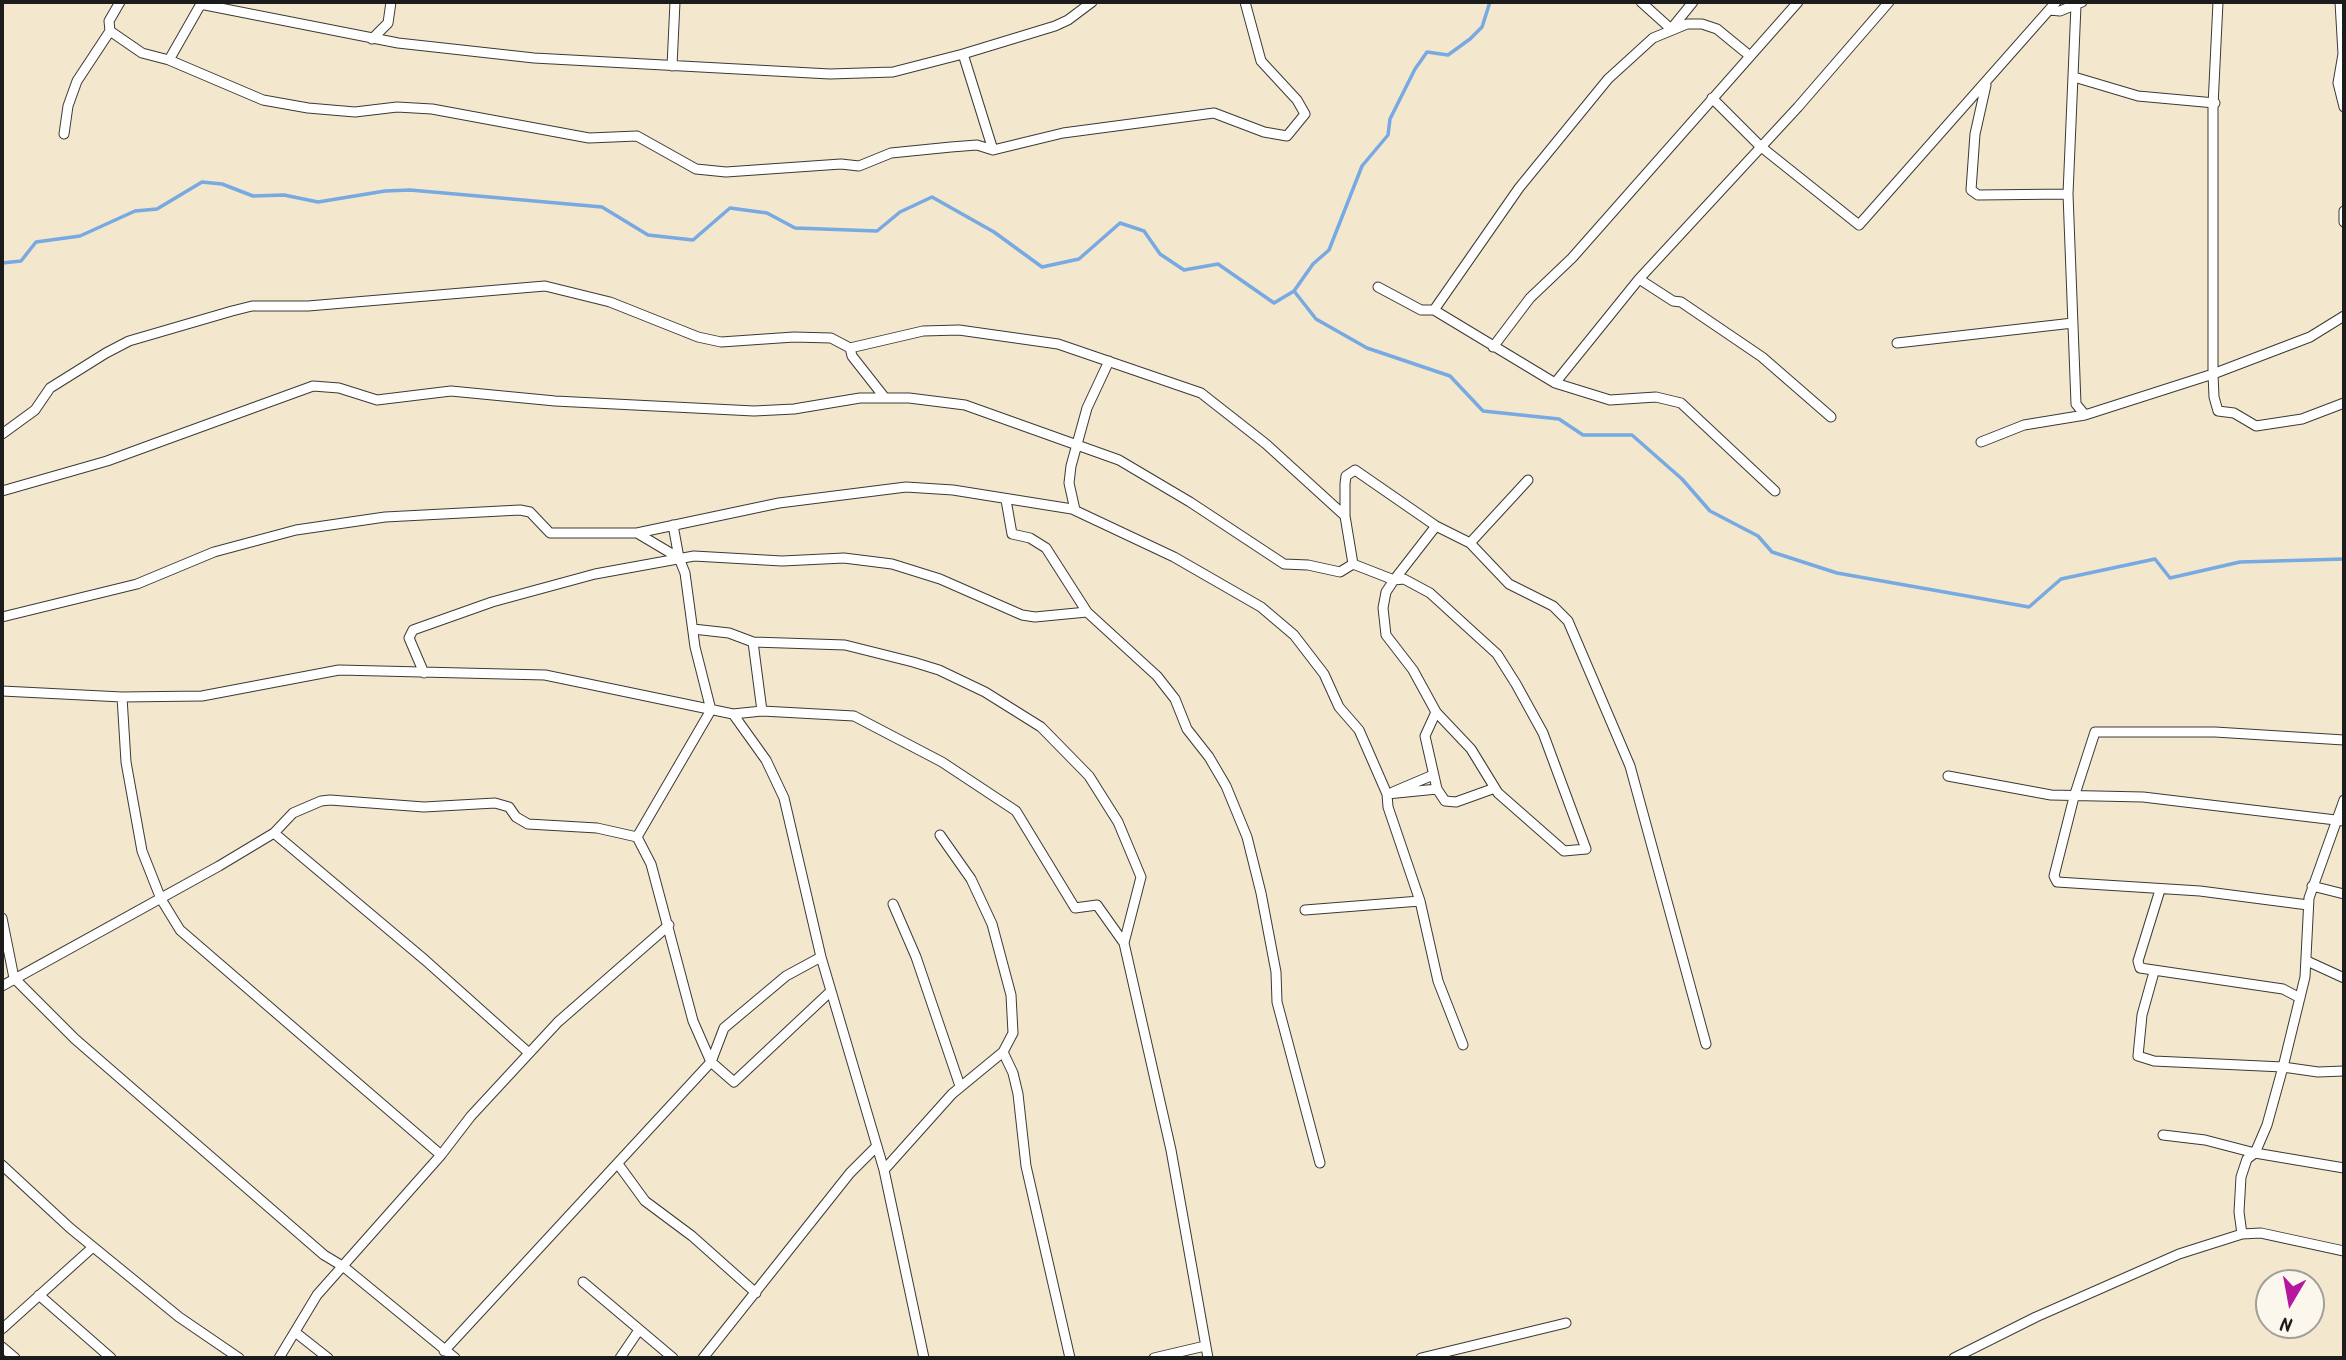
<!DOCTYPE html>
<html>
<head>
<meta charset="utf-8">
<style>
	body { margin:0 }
	#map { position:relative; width:2346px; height:1360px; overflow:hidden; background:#f3e7cd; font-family:Kalam,sans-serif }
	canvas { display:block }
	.frame { position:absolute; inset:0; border:4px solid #1c1c1c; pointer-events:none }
	.north { position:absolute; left:2255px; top:1269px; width:70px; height:70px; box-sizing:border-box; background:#fbf7ec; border:2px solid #a29f99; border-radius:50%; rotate:190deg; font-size:19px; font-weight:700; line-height:28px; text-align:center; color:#1c1c1c }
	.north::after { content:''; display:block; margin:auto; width:24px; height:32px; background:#b5179e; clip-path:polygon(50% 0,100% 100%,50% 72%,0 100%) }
</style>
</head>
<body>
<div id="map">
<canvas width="2346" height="1360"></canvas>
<div class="frame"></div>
<div class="north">N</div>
</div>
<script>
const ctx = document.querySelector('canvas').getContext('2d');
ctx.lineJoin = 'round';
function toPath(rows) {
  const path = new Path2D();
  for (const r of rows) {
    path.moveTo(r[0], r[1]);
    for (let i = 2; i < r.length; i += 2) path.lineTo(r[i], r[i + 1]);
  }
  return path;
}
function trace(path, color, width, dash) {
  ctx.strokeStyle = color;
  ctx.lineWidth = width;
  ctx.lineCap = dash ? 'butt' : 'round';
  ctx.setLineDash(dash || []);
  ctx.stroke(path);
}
trace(toPath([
	[2,263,21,261,36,242,80,236,135,211,157,209,202,182,222,184,253,196,284,195,318,202,385,191,410,190,602,207,648,235,693,240,730,208,767,213,795,228,877,231,900,212,932,197,994,232,1042,267,1079,259,1120,223,1144,231,1160,254,1184,270,1218,264,1274,303,1294,291,1316,319,1367,348,1450,376,1483,411,1559,419,1583,435,1632,435,1682,479,1710,511,1758,536,1772,552,1837,573,2029,607,2061,579,2155,559,2170,578,2240,562,2344,559],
	[1294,291,1313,264,1329,250,1362,166,1388,135,1390,119,1415,69,1427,52,1448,55,1470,39,1482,27,1490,2]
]), '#77a9e3', 3.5);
const minor = toPath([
	[1641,2,1671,29,1693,2],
	[2218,2,2213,106,2213,374,2214,397,2218,411,2234,413,2256,426,2302,419,2344,403],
	[2340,2,2343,54,2338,83,2344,107],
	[200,4,398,43,534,58,830,74,893,72,963,54,1055,26,1068,20,1092,2],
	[2076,5,2068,194,2076,404,2085,415],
	[2049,10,2060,11,2082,2],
	[110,31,142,53,169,60,263,100,308,108,355,112,397,107,432,109,589,138,637,136,696,169,726,172,841,164,859,166,891,153,951,147,977,145,993,150,1063,133,1214,113,1264,132,1287,136,1305,114,1297,100,1261,61,1245,2],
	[372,39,388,23,391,2],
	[963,54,993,150],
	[169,60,202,2],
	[672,66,675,2],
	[2074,77,2138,96,2215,103],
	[1986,85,1975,134,1971,190,1978,195,2068,194],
	[1712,98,1760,146,1859,225,2056,2],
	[64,134,68,106,77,81,110,31,109,21,120,2],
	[2344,211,2344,222],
	[1639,279,1673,301,1681,302,1762,357,1831,417],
	[1378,287,1421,310,1434,310,1555,383,1610,400,1656,397,1681,403,1775,491],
	[1434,310,1519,188,1608,79,1653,38,1687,24,1702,24,1717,29,1750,56],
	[1897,343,2073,323],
	[1493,347,1530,298,1572,258,1798,2],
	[850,348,923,331,959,330,1058,344,1201,393,1266,444,1345,516],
	[1555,383,1639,279,1798,107,1889,2],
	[2,434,35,410,50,388,106,353,129,341,232,311,252,306,308,306,545,286,610,302,698,337,721,342,794,337,831,338,850,348,852,356,885,398],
	[1981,442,2024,425,2085,415,2213,374,2310,337,2344,316],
	[2,491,107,461,313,386,339,388,377,400,451,391,555,401,754,411,794,409,860,398,909,398,965,405,1119,460,1190,502,1284,564,1308,565,1340,572,1353,564,1394,580,1404,579,1430,593,1497,654,1516,684,1543,733,1586,849,1564,851,1498,793,1471,749,1436,712],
	[1006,500,1012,534,1030,538,1046,548,1087,612,1157,676,1175,699,1187,729,1209,757,1226,786,1247,837,1261,893,1276,972,1277,1002,1320,1163],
	[1075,510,1069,483,1071,466,1087,408,1109,361],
	[673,525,679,558],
	[1436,526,1394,580,1386,592,1383,608,1386,635,1413,670,1436,712,1425,736,1437,789],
	[1470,543,1528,480],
	[1353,564,1345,516,1345,484,1346,476,1355,470,1436,526,1470,543,1509,584,1553,606,1568,621,1630,766,1706,1044],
	[2,617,137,584,214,552,296,530,385,517,520,510,530,512,550,533,637,533,779,503,906,487,953,490,1072,509,1174,557,1261,607,1294,635,1324,674,1339,707,1359,730,1387,794,1388,807,1420,901,1438,981,1463,1045],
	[693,629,729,633,753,642,762,711],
	[753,642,845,645,913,662,939,670,985,692,1041,727,1089,776,1118,822,1141,877,1124,943],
	[424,673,409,638,413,630,492,602,595,574,694,556,782,561,844,558,892,564,940,579,1022,615,1035,617,1087,612],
	[2,691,122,697,202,696,339,670,545,675,733,714,762,711,854,716,942,762,1016,811,1075,908,1097,905,1124,943,1171,1150,1208,1358],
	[122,697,126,762,142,851,161,899,180,930,441,1155],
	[733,714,766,760,784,798,821,957,884,1170,924,1358],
	[1948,776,2051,795,2143,797,2344,821],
	[1393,792,1433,775],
	[1387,794,1437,789,1445,801,1456,802,1495,788],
	[2344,800,2309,898,2305,977,2283,1067,2318,1072,2344,1071],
	[274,833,425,960,529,1053],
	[637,837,711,710,695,647,685,573,679,558,637,533],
	[2312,886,2344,894],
	[2160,890,2138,961,2140,968,2283,989,2300,998],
	[893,904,916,957,960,1086],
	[2308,905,2200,891,2057,882,2054,876,2074,797,2095,732,2215,732,2344,740],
	[1305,910,1420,901],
	[2,918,14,978,75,1039,324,1255,344,1267,455,1358],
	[2307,961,2344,978],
	[2154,972,2142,1015,2138,1056,2154,1061,2283,1067,2267,1125,2255,1153,2247,1159,2241,1177,2239,1212,2242,1234],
	[2,986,219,866,274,833,293,813,321,801,330,800,424,807,495,803,509,807,516,817,528,824,597,828,637,837,651,864,693,1021,711,1062,734,1082,831,991],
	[1003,1052,1013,1073,1018,1094,1026,1166,1070,1358],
	[2163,1135,2205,1140,2255,1153,2344,1168],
	[618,1164,645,1201,692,1236,756,1293],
	[2,1165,70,1228,179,1317,239,1358],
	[884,1170,952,1094,1003,1052,1013,1033,1011,995,992,924,971,879,940,835],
	[583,1282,673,1358],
	[39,1295,111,1358],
	[2,1329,93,1247],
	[295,1332,328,1358],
	[2,1347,15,1358],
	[444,1351,711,1062,724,1028,786,976,821,957],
	[279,1358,317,1295,441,1155,471,1116,558,1022,669,925],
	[620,1358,639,1330],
	[703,1358,850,1173,877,1146],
	[1154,1358,1205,1346],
	[1421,1358,1566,1323],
	[1954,1358,2036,1317,2179,1254,2242,1234,2261,1233,2344,1251]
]);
trace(minor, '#3c3a37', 11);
trace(minor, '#fff', 9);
</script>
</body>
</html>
